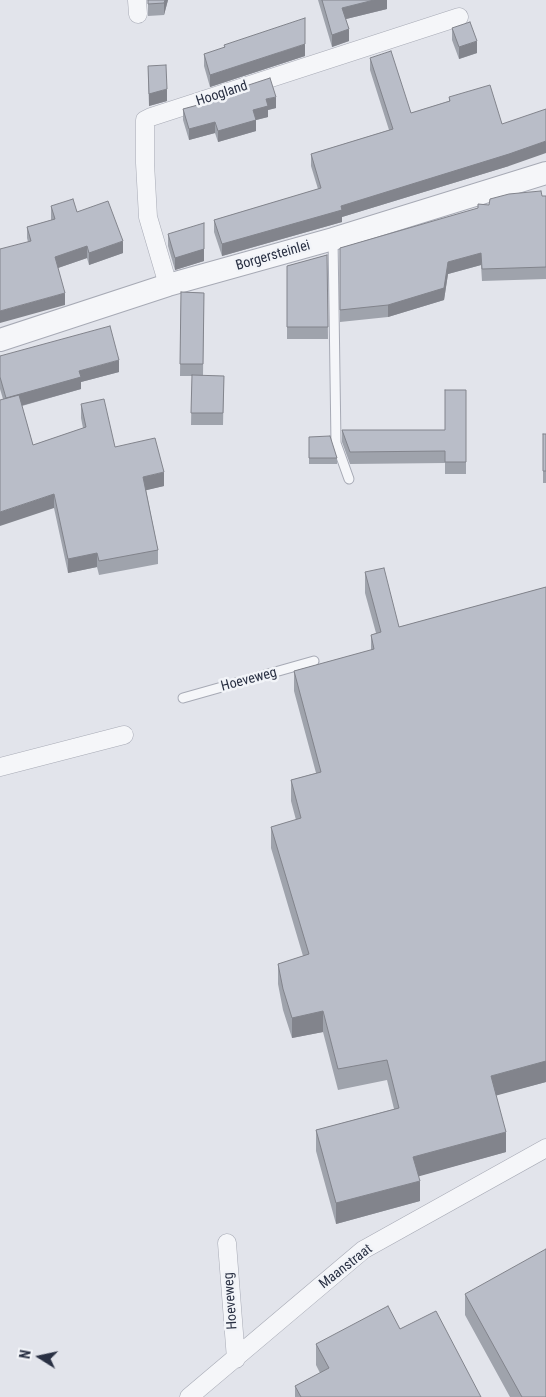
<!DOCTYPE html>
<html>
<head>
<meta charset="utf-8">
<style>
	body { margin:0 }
	#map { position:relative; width:546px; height:1397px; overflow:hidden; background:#e2e4eb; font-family:"Roboto Condensed",sans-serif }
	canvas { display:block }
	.north { position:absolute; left:15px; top:1332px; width:50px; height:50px; -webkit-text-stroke:4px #f2f4f8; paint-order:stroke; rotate:280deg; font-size:14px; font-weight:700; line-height:20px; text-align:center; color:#293043 }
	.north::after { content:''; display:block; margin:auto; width:18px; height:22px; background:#293043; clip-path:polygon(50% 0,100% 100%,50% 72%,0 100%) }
</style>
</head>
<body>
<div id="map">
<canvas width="546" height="1397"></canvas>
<div class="north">N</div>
</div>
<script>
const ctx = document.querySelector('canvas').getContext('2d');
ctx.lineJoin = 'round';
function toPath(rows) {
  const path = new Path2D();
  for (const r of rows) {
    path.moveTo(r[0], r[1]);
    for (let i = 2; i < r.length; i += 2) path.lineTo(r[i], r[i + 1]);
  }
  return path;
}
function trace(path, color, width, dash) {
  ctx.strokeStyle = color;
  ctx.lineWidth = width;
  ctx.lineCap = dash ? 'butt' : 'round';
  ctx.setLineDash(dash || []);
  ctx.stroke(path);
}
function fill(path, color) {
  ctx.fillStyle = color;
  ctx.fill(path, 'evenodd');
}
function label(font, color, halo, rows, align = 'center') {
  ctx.font = font + ' "Roboto Condensed",sans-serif';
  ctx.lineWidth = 5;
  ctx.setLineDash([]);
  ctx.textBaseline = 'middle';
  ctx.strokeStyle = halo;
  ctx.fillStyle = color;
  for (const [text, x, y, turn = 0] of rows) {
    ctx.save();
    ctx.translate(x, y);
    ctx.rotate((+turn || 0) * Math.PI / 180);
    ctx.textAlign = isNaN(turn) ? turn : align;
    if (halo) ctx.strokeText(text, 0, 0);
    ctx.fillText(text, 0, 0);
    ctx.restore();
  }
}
const service = toPath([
	[333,239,336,443,349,479],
	[183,698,314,661]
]);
const minor = toPath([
	[137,0,138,14],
	[168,285,148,217,145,163,145,120,151,117,459,17],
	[0,767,124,735],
	[227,1243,236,1359],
	[189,1397,363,1250,546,1148]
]);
const tertiary = toPath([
	[0,340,168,285,333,239,546,173]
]);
trace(service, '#a7aab5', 11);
trace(minor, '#a7aab5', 19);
trace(tertiary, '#a7aab5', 24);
trace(service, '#f5f6f9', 9);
trace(minor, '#f5f6f9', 18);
trace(tertiary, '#f5f6f9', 22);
fill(toPath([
	[148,0,168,0,164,15,148,16],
	[318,0,387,0,387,9,346,19,349,41,332,47],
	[452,28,477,53,459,59,452,40],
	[224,45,305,56,210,87,204,66,204,54,224,48],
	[370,58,411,113,449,101,449,97,509,166,342,217,342,222,222,256,214,232,214,220,318,189,311,166,311,154,389,130,370,70],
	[148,66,167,101,149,106,148,78],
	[209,98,276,108,268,110,268,117,256,120,256,131,218,142,215,133,189,140,183,120,183,109,209,102],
	[542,196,546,196,546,279,482,281,481,265,448,274,444,300,388,317,340,322,340,248,489,205],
	[51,206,77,212,123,253,89,265,87,258,58,268,65,305,28,242,27,238,27,227,51,220],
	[168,234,204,261,175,270,168,246],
	[327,255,328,339,287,339,287,266],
	[181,292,204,293,203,376,224,376,223,425,191,425,192,376,180,376],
	[0,356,119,372,81,382,81,389,22,406,33,445,83,428,81,418,81,404,115,447,164,486,146,490,158,550,158,564,99,575,97,567,68,573,54,508,3,399,0,389],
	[466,390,466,474,445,474,445,463,350,464,342,442,342,430,445,430],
	[543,434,546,434,546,483,543,483],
	[309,437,337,458,337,464,309,464],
	[365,572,399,627,546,587,546,1082,496,1095,506,1152,418,1176,420,1201,336,1224,316,1151,316,1130,394,1109,387,1080,338,1090,323,1032,292,1038,283,1010,278,984,278,964,303,956,271,848,271,827,296,820,291,801,291,780,316,773,294,691,294,671,371,650,371,635,376,633,365,593],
	[465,1294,546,1397,510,1397,465,1315],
	[400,1329,481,1397,295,1397,295,1386,320,1373,316,1365,316,1344]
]), '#9fa3ac');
fill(toPath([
	[165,0,168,0,164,15,164,3],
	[374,0,387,0,387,9,342,20,342,8],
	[349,29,349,41,332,47,332,35],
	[477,41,477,53,459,59,459,47],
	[305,44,305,56,210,87,210,75],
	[167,89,167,101,149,106,149,94],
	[276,97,276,108,268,110,268,117,256,120,256,131,218,142,218,131,253,110,266,99],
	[215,122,215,133,189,140,189,129],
	[546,141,546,153,509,166,342,217,342,222,222,256,222,244,341,206],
	[204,235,204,261,175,270,175,258],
	[123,241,123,253,89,265,89,253],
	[87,246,87,258,55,269,55,257],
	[481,253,481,265,448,274,444,300,388,317,388,305,448,262],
	[65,293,65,305,0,323,0,311],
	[119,360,119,372,81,382,81,389,6,410,6,398,79,371],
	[164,472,164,486,143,491,143,477],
	[54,494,54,508,0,526,0,512],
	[97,553,97,567,68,573,68,559],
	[323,1011,323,1032,292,1038,292,1018],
	[546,1061,546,1082,491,1097,491,1076],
	[506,1132,506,1152,413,1178,413,1157],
	[420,1181,420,1201,336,1224,336,1203]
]), '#82848c');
const building = toPath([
	[148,0,165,0,164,3,148,4,148,0],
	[322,0,374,0,342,8,349,29,332,35,322,0],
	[305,18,305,44,210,75,204,54,225,47,224,45,305,18],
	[470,22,477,41,459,47,452,28,470,22],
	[391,51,411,113,450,101,449,97,490,85,502,124,546,109,546,141,509,154,341,206,342,210,222,244,214,220,321,188,311,154,393,129,370,58,391,51],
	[166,65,167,89,149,94,148,66,166,65],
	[270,78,276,97,266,99,268,106,253,110,256,120,218,131,215,122,189,129,183,109,209,102,209,98,270,78],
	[541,191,542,196,546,196,546,267,482,269,481,253,448,262,444,288,388,305,340,310,340,248,478,208,478,204,489,205,490,199,509,194,541,191],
	[73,199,77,212,108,201,123,241,89,253,87,246,55,257,65,293,0,311,0,249,31,241,27,227,55,219,51,206,73,199],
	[204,223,204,249,175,258,168,234,204,223],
	[327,255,328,327,287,327,287,266,327,255],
	[181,292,204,293,203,364,180,364,181,292],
	[110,326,119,360,79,371,81,377,6,398,0,377,0,356,110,326],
	[192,375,224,376,223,413,191,413,192,375],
	[445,390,466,390,466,462,445,462,445,451,350,452,342,430,445,430,445,390],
	[19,395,33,445,86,427,81,404,104,399,115,447,155,438,164,472,143,477,158,550,99,561,97,553,68,559,54,494,0,512,0,400,19,395],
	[543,434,546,434,546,471,543,471,543,434],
	[330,436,337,458,309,458,309,437,330,436],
	[384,568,399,627,546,587,546,1061,491,1076,506,1132,413,1157,420,1181,336,1203,316,1130,399,1108,387,1060,338,1069,323,1011,292,1018,283,989,278,964,309,954,271,827,301,818,291,780,321,772,294,671,374,649,371,635,381,632,365,572,384,568],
	[546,1249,546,1397,522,1397,465,1294,546,1249],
	[388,1306,400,1329,436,1311,481,1397,301,1397,295,1386,329,1368,316,1344,388,1306]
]);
fill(building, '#b9bdc8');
trace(building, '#82848c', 1);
label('14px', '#293043', '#f2f4f8', [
	["Hoogland",222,94,-18],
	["Borgersteinlei",273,256,-16],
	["Hoeveweg",249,680,-15],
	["Maanstraat",346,1267,-38],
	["Hoeveweg",231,1301,-94]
]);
</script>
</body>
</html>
